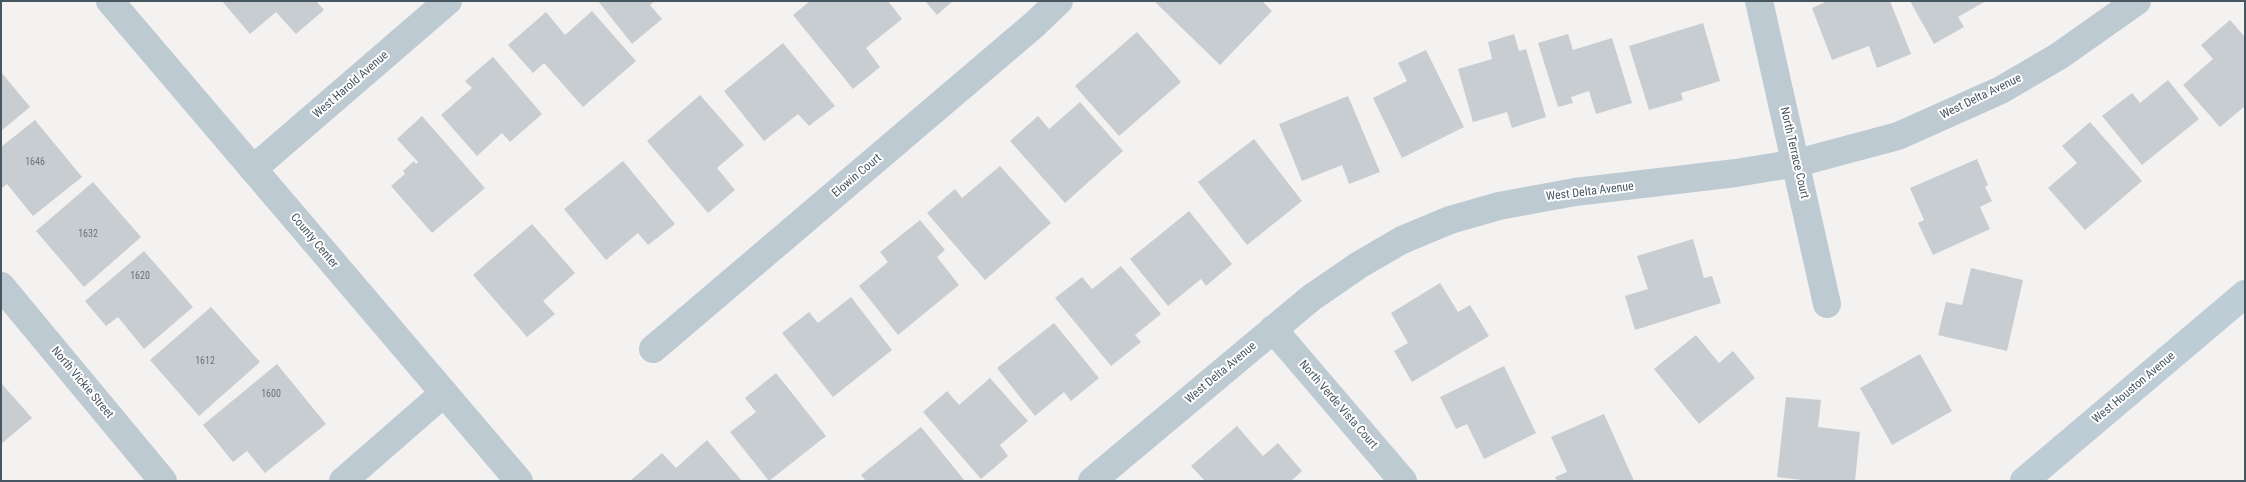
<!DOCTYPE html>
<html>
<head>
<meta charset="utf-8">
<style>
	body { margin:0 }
	#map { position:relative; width:2246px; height:482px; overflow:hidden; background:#f4f1f1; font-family:"Roboto Condensed",sans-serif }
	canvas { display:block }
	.frame { position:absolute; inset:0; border:2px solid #475761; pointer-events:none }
</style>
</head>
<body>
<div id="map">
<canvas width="2246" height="482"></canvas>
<div class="frame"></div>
</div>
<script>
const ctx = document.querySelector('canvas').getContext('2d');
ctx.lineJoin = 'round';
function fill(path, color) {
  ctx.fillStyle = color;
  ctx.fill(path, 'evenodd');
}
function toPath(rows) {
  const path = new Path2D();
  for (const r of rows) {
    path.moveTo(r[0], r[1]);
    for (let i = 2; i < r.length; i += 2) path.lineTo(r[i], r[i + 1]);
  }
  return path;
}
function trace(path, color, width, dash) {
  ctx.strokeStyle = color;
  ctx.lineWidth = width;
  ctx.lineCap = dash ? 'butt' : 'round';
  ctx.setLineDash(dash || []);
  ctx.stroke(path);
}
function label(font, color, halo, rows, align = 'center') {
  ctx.font = font + ' "Roboto Condensed",sans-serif';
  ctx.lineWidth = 4;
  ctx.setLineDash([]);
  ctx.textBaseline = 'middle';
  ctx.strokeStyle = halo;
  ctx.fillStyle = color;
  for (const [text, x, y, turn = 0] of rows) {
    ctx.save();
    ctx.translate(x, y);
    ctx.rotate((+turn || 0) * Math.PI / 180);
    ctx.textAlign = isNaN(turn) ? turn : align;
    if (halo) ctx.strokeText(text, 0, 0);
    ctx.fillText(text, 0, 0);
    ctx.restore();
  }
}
fill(toPath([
	[222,1,316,1,324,10,296,34,276,12,250,34],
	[598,1,655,1,650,5,662,19,632,44],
	[810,1,888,1,902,19,866,48,880,67,853,89,793,15],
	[925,1,953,1,937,15],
	[1158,1,1262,1,1272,11,1220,65,1156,3],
	[1828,1,1890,1,1911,54,1877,68,1869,46,1832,60,1812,8],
	[1910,1,1986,1,1958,17,1964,27,1934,44],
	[592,11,636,61,583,107,544,63,533,73,508,45,546,12,565,35],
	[2230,20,2245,37,2245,106,2220,127,2183,85,2213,59,2201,45],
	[1703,23,1720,81,1681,93,1683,100,1649,110,1629,46],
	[1137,32,1181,82,1119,136,1075,86],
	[1514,34,1519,51,1526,49,1546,117,1512,128,1507,112,1473,122,1458,69,1492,59,1488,42],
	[1568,34,1573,50,1612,38,1632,103,1596,114,1589,91,1571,97,1573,103,1558,107,1538,43],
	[783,43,835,106,809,126,798,114,764,141,724,91],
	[1426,50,1464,127,1402,158,1373,98,1407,81,1398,63],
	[493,57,542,114,510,142,502,133,477,156,441,115,472,88,465,81],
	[1,72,30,107,1,131],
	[2168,80,2199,119,2142,165,2102,116,2132,93,2140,103],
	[700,95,744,145,717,168,735,190,708,213,647,141],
	[1348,96,1380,172,1349,184,1342,165,1302,181,1279,124],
	[1080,102,1123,151,1065,203,1010,141,1038,116,1049,129],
	[422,116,485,188,432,233,391,186,405,174,403,171,414,161,416,164,418,162,397,139],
	[35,120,82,177,33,216,7,184,1,189,1,147],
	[2090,122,2142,181,2085,230,2048,188,2077,163,2062,146],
	[1254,139,1302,201,1247,245,1198,182],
	[1977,159,1988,185,1985,187,1992,201,1980,207,1990,229,1933,255,1918,223,1924,220,1910,188],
	[623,161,675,224,648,245,638,233,606,260,564,209],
	[1000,166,1051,223,985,280,927,213,955,189,962,198],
	[93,182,141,237,84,287,36,231],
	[1189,211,1232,264,1206,286,1201,279,1168,306,1130,259],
	[920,220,945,250,937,257,959,285,898,335,859,286,888,262,880,252],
	[532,224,575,273,543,301,555,314,527,337,473,275],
	[1693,239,1704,278,1712,276,1721,303,1635,330,1625,296,1648,289,1637,256],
	[144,251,193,307,144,349,118,317,106,326,85,301],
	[1121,266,1161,314,1135,335,1141,342,1111,366,1055,298,1082,277,1092,289],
	[1971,268,2023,280,2007,351,1938,335,1946,302,1962,305],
	[1440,283,1458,312,1470,305,1489,336,1412,382,1394,351,1408,343,1391,313],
	[851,297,892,350,833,397,782,333,809,312,818,323],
	[211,307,260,362,199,416,150,360],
	[1054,323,1099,378,1071,401,1064,392,1035,416,997,368],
	[1696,335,1719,363,1733,351,1755,378,1699,424,1654,369],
	[1920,354,1952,411,1892,445,1860,388],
	[277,364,326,424,265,473,247,451,233,462,203,425],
	[1504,366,1536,433,1484,459,1467,424,1456,429,1440,397],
	[776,373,826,436,769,481,730,432,756,412,745,398],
	[990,378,1028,421,1000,445,1008,456,981,479,923,412,947,391,959,405],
	[1,383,32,418,1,444],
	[1786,397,1821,400,1818,427,1860,432,1855,481,1811,481,1777,477],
	[1604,414,1634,481,1557,481,1555,477,1567,472,1551,437],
	[1237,426,1263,456,1278,443,1302,471,1291,481,1205,481,1191,466],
	[921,427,965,481,866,481,861,475],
	[707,440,742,481,630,481,662,453,676,468]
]), '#c8cdd2');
trace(toPath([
	[1759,1,1827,304],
	[253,169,448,1],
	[1,286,163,481],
	[1273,329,1403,481],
	[653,349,1035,24,1059,1],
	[343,481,444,393],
	[1092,481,1311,298,1359,265,1402,240,1450,220,1499,206,1575,192,1736,173,1797,163,1898,136,2001,90,2059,56,2137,1]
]), '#becad2', 28);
trace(toPath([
	[110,1,519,481]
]), '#becad2', 28);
trace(toPath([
	[2024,481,2245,294]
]), '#beccd6', 28);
label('10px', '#67747d', null, [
	["1646",35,162],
	["1632",88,234],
	["1620",140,276],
	["1612",205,361],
	["1600",271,394]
]);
label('12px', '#475761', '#fff', [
	["West Harold Avenue",351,85,-41],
	["West Delta Avenue",1981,97,-26],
	["North Terrace Court",1794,153,77],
	["Elowin Court",857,176,-40],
	["West Delta Avenue",1590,192,-7],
	["County Center",314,241,50],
	["West Delta Avenue",1221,373,-40],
	["North Vickie Street",82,383,50],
	["West Houston Avenue",2134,388,-40],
	["North Verde Vista Court",1338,405,49]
]);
</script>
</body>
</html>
